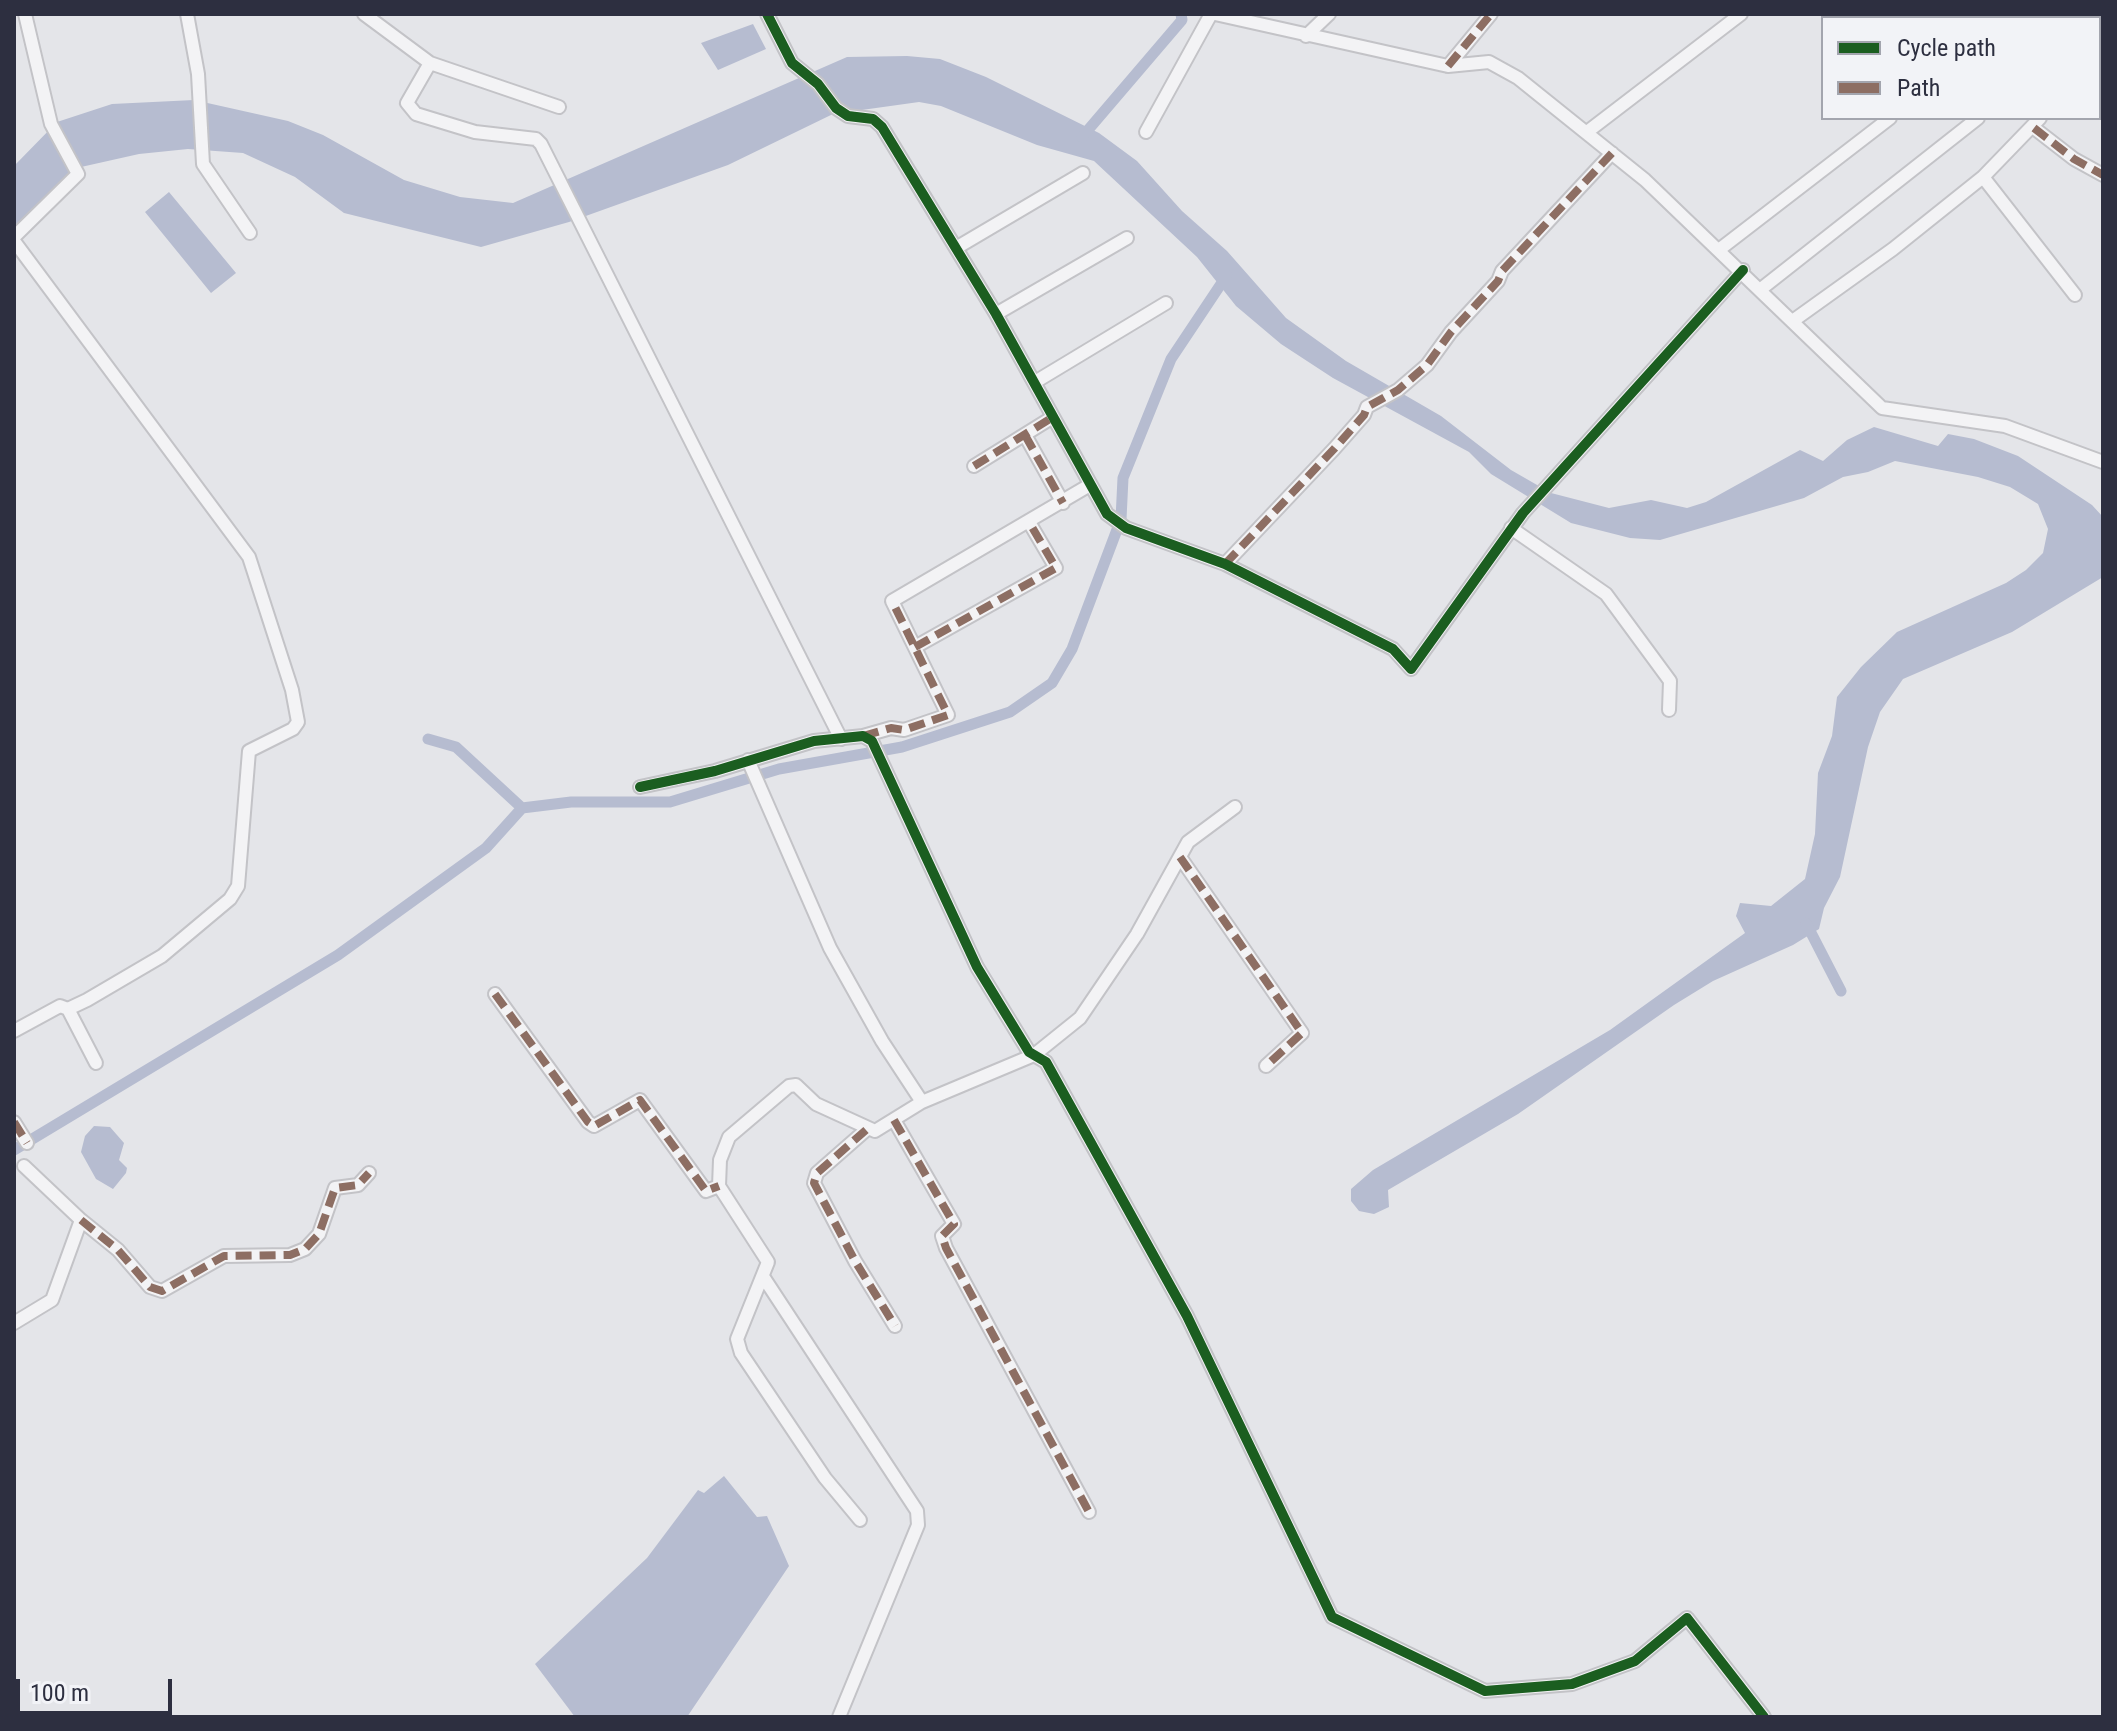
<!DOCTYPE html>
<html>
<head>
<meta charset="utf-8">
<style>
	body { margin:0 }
	#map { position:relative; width:2117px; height:1731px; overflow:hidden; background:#e4e5e9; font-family:"Roboto Condensed",sans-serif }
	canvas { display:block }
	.frame { position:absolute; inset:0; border:16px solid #2d2f40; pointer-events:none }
	.legend { position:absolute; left:1821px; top:16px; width:280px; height:104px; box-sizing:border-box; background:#f2f3f7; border:2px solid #a3a5ae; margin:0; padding:10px 14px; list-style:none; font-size:24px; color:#2d2f40 }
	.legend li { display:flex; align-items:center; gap:16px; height:40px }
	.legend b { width:40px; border:2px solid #a3a5ae }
	.scale { position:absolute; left:16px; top:1679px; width:156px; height:36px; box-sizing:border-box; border:4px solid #2d2f40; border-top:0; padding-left:10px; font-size:24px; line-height:28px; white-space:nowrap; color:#2d2f40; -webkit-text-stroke:6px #f2f3f7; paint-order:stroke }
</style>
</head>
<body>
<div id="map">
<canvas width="2117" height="1731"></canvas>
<div class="frame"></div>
<ul class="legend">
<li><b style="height:10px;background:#1b5e20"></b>Cycle path</li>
<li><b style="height:10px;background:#8d6e63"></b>Path</li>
</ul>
<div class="scale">100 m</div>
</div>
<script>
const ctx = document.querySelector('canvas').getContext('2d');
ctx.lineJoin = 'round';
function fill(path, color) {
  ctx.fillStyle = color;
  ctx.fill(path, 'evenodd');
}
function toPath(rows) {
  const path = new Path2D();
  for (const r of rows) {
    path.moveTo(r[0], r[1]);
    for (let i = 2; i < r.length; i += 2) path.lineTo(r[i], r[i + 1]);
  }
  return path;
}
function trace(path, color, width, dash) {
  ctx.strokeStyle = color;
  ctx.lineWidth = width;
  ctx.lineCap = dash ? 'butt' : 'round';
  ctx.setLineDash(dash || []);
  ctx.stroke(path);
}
fill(toPath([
	[753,24,766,49,718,70,701,43],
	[907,56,940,59,986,77,1099,133,1137,161,1182,211,1227,251,1286,318,1346,361,1441,416,1511,470,1551,493,1609,508,1651,500,1687,508,1706,502,1800,450,1823,461,1847,440,1874,427,1938,446,1948,434,1974,439,2018,456,2092,505,2103,517,2103,577,2012,632,1903,679,1880,712,1868,747,1840,877,1824,908,1819,929,1793,945,1713,981,1674,1005,1518,1114,1388,1190,1389,1207,1374,1214,1359,1211,1351,1201,1351,1189,1373,1170,1610,1030,1745,933,1736,916,1740,903,1771,906,1805,879,1815,834,1818,773,1832,736,1837,697,1861,667,1897,632,2006,583,2026,570,2043,553,2048,529,2038,504,2010,487,1978,477,1895,461,1868,472,1843,477,1804,498,1660,540,1630,538,1571,523,1491,474,1469,452,1333,378,1281,344,1236,306,1197,257,1094,161,1037,145,941,106,919,102,833,114,728,165,569,222,481,247,344,213,295,177,243,153,188,149,139,154,81,167,14,233,14,166,57,122,112,104,194,100,288,121,323,135,404,180,460,197,513,203,847,57],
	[169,192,236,273,211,293,145,212],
	[94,1126,110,1127,124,1143,119,1160,127,1168,126,1173,113,1189,96,1179,81,1152,85,1136],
	[724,1476,757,1517,767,1516,789,1566,687,1717,575,1717,535,1664,647,1558,698,1490,704,1493]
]), '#b6bcd0');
trace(toPath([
	[1082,137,1182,20,1181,14],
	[428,739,456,747,522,808],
	[1806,923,1841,991],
	[14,1150,338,955,486,848,522,808,571,802,670,802,779,769,902,747,1010,712,1052,683,1072,649,1121,519,1123,478,1171,359,1227,275]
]), '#b6bcd0', 11);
const minor = toPath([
	[187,14,198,74,203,164,250,233],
	[364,14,430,63,559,107],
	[767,14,792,63,818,84,836,108,848,116,873,119,882,127,996,314,1107,514,1126,528,1225,564,1393,649,1411,669,1523,513,1743,270],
	[1215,14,1448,66,1489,62,1518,78,1645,180,1882,408,2005,426,2103,462],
	[1998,18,2001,14],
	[2098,18,2100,14],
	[1306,36,1329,14],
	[430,63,407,103,416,114,475,132,536,139,541,144,841,739],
	[1448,66,1491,14],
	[2034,128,2074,159,2103,175],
	[1146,132,1211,14],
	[1587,132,1741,14],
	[1983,177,2075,295],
	[14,237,78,174,51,124,25,14],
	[14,241,249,557,292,690,298,722,293,729,249,751,238,886,230,899,162,956,87,1000,68,1009,60,1006,14,1031],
	[956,248,1083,173],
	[1720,249,1890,118],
	[1761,289,1978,118],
	[996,314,1127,238],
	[1794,320,1893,249,1983,177,2040,118],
	[1035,382,1166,303],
	[1025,435,1063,503],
	[974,466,1053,417],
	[1511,528,1606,594,1670,681,1669,710],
	[1225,564,1334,449,1364,415,1367,407,1398,390,1427,365,1451,332,1498,281,1502,271,1612,153],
	[915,647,1056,568,1029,522],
	[863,736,891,728,904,730,948,715,892,601,1088,486],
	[748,760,830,948,882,1041,922,1102,1034,1055,1080,1018,1137,934,1188,842,1235,807],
	[640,787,715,771,814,741,863,736,872,741,977,967,1029,1052,1046,1062,1187,1316,1332,1617,1485,1691,1572,1684,1635,1661,1687,1618,1764,1717],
	[1180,857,1302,1033,1266,1066],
	[495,994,588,1122,594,1126,640,1100,706,1191,719,1186],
	[68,1009,96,1063],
	[894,1120,954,1224,942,1236,946,1248,1089,1512],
	[14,1122,27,1143],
	[866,1130,817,1173,814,1183,855,1261,895,1326],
	[81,1220,118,1250,150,1287,162,1291,224,1256,290,1255,305,1249,319,1234,335,1188,358,1185,369,1173],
	[764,1278,917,1511,918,1525,839,1717],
	[14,1323,52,1300,81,1220,24,1166],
	[860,1520,825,1478,741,1353,737,1339,768,1262,719,1186,720,1160,729,1137,789,1086,796,1085,816,1104,875,1131,922,1102]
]);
trace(minor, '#c3c3c7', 16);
trace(minor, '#f3f3f5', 12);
trace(toPath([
	[1448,66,1491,14],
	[2034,128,2074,159,2103,175],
	[1025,435,1063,503],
	[974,466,1053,417],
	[1225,564,1334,449,1364,415,1367,407,1398,390,1427,365,1451,332,1498,281,1502,271,1612,153],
	[915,647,1056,568,1029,522],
	[863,736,891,728,904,730,948,715,892,601],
	[1180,857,1302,1033,1266,1066],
	[495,994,588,1122,594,1126,640,1100,706,1191,719,1186],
	[894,1120,954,1224,942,1236,946,1248,1089,1512],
	[14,1122,27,1143],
	[866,1130,817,1173,814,1183,855,1261,895,1326],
	[81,1220,118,1250,150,1287,162,1291,224,1256,290,1255,305,1249,319,1234,335,1188,358,1185,369,1173]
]), '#8d6e63', 8, [16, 8]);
trace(toPath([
	[767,14,792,63,818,84,836,108,848,116,873,119,882,127,996,314,1107,514,1126,528,1225,564,1393,649,1411,669,1523,513,1743,270],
	[640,787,715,771,814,741,863,736,872,741,977,967,1029,1052,1046,1062,1187,1316,1332,1617,1485,1691,1572,1684,1635,1661,1687,1618,1764,1717]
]), '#1b5e20', 10);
</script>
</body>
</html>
